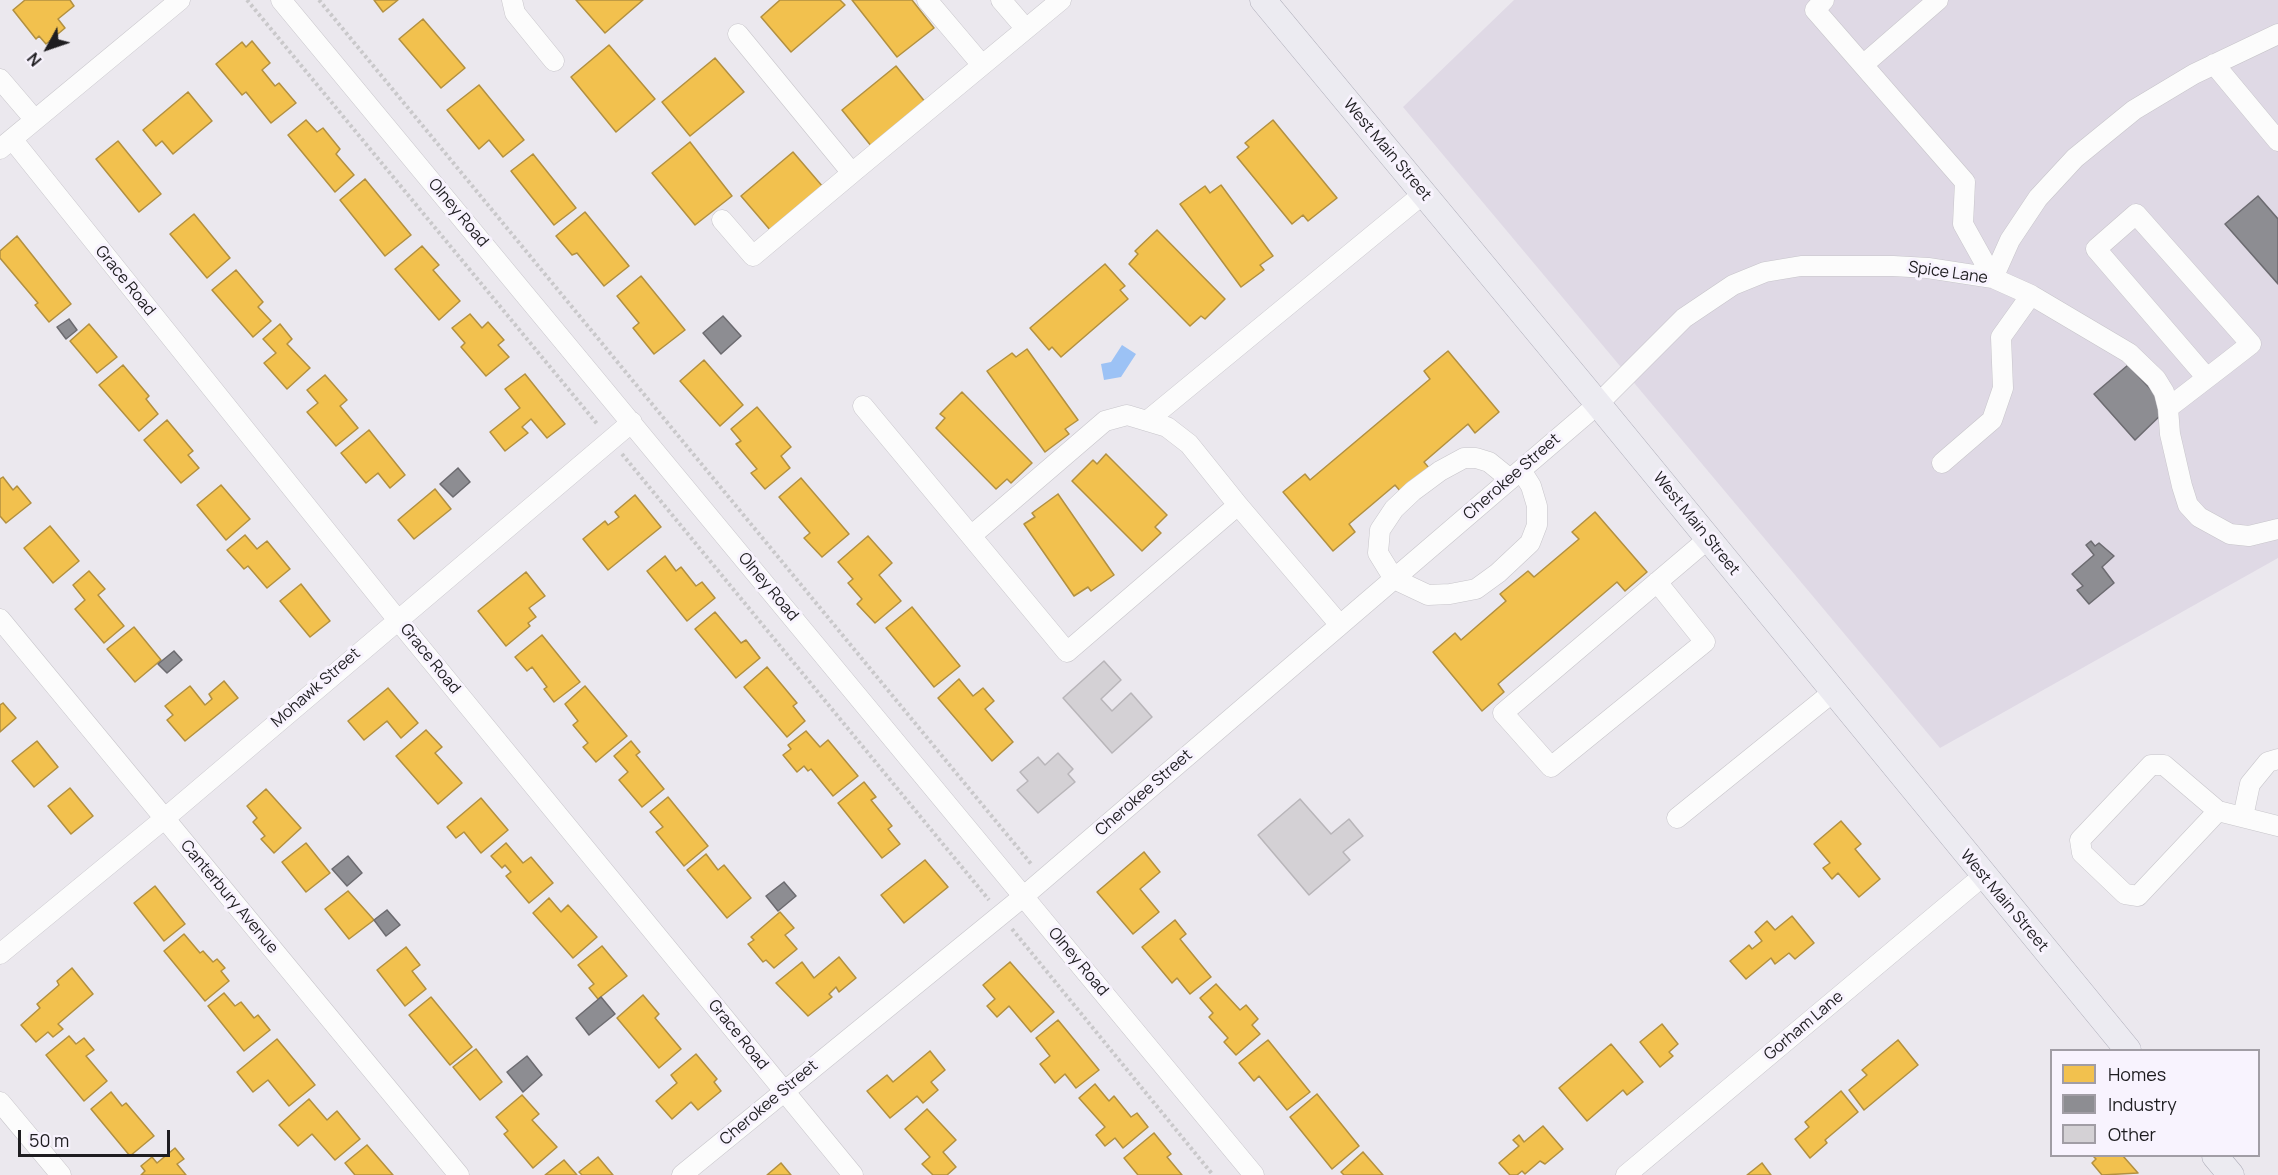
<!DOCTYPE html>
<html>
<head>
<meta charset="utf-8">
<style>
	body { margin:0 }
	#map { position:relative; width:2278px; height:1175px; overflow:hidden; background:#ebe8ee; font-family:Manrope,sans-serif }
	canvas { display:block }
	.legend { position:absolute; left:2050px; top:1049px; width:210px; height:108px; box-sizing:border-box; background:#f8f3fe; border:2px solid #a19da5; margin:0; padding:8px 10px; list-style:none; font-size:18px; color:#1e1d20 }
	.legend li { display:flex; align-items:center; gap:12px; height:30px }
	.legend b { width:30px; border:2px solid #a19da5 }
	.north { position:absolute; left:18px; top:18px; width:60px; height:60px; -webkit-text-stroke:4px #f8f3fe; paint-order:stroke; rotate:230deg; font-size:16px; font-weight:700; line-height:24px; text-align:center; color:#1e1d20 }
	.north::after { content:''; display:block; margin:auto; width:21px; height:27px; background:#1e1d20; clip-path:polygon(50% 0,100% 100%,50% 72%,0 100%) }
	.scale { position:absolute; left:18px; top:1130px; width:152px; height:27px; box-sizing:border-box; border:3px solid #1e1d20; border-top:0; padding-left:8px; font-size:18px; line-height:21px; white-space:nowrap; color:#1e1d20; -webkit-text-stroke:4px #f8f3fe; paint-order:stroke }
</style>
</head>
<body>
<div id="map">
<canvas width="2278" height="1175"></canvas>
<ul class="legend">
<li><b style="height:16px;background:#f2c14e"></b>Homes</li>
<li><b style="height:16px;background:#8d8d92"></b>Industry</li>
<li><b style="height:16px;background:#d4d1d5"></b>Other</li>
</ul>
<div class="north">N</div>
<div class="scale">50 m</div>
</div>
<script>
const ctx = document.querySelector('canvas').getContext('2d');
ctx.lineJoin = 'round';
function fill(path, color) {
  ctx.fillStyle = color;
  ctx.fill(path, 'evenodd');
}
function toPath(rows) {
  const path = new Path2D();
  for (const r of rows) {
    path.moveTo(r[0], r[1]);
    for (let i = 2; i < r.length; i += 2) path.lineTo(r[i], r[i + 1]);
  }
  return path;
}
function trace(path, color, width, dash) {
  ctx.strokeStyle = color;
  ctx.lineWidth = width;
  ctx.lineCap = dash ? 'butt' : 'round';
  ctx.setLineDash(dash || []);
  ctx.stroke(path);
}
function label(font, color, halo, rows, align = 'center') {
  ctx.font = font + ' Manrope,sans-serif';
  ctx.lineWidth = 6;
  ctx.setLineDash([]);
  ctx.textBaseline = 'middle';
  ctx.strokeStyle = halo;
  ctx.fillStyle = color;
  for (const [text, x, y, turn = 0] of rows) {
    ctx.save();
    ctx.translate(x, y);
    ctx.rotate((+turn || 0) * Math.PI / 180);
    ctx.textAlign = isNaN(turn) ? turn : align;
    if (halo) ctx.strokeText(text, 0, 0);
    ctx.fillText(text, 0, 0);
    ctx.restore();
  }
}
fill(toPath([
	[1514,0,2278,0,2278,558,1940,748,1403,107]
]), '#dfd9e5');
fill(toPath([
	[1122,345,1136,354,1121,377,1104,380,1101,364,1111,362]
]), '#9cc2f5');
const homes = toPath([
	[25,0,70,0,74,6,58,19,65,28,46,44,39,36,36,39,13,10,25,0],
	[374,0,398,0,383,12,374,0],
	[576,0,643,0,605,33,576,0],
	[780,0,840,0,845,5,791,52,761,17,780,0],
	[852,0,912,0,934,28,897,57,852,0],
	[423,19,465,68,441,88,399,39,423,19],
	[252,41,270,63,262,70,275,86,279,83,296,103,271,123,246,92,242,95,216,64,242,42,246,47,252,41],
	[609,45,655,99,616,132,571,77,609,45],
	[715,58,744,92,690,136,662,102,715,58],
	[896,66,926,103,872,147,842,110,896,66],
	[479,85,524,140,503,157,489,140,479,149,447,110,479,85],
	[188,92,212,121,173,154,162,141,156,146,143,130,188,92],
	[306,120,317,132,323,128,340,149,336,154,354,175,335,192,288,135,306,120],
	[1273,120,1337,198,1308,221,1303,215,1292,224,1237,157,1249,147,1245,143,1273,120],
	[118,141,161,194,139,212,96,159,118,141],
	[690,142,732,196,695,225,652,173,690,142],
	[793,152,823,187,771,231,741,196,793,152],
	[533,154,576,208,554,225,511,171,533,154],
	[365,179,411,235,385,256,340,200,365,179],
	[1221,185,1273,256,1260,265,1264,270,1241,287,1180,204,1205,186,1210,193,1221,185],
	[585,212,629,266,604,286,577,253,572,255,556,236,585,212],
	[194,214,230,258,207,278,170,234,194,214],
	[1157,230,1225,299,1205,319,1201,316,1190,326,1129,264,1138,254,1135,251,1157,230],
	[17,236,71,304,49,322,35,305,38,303,0,258,0,251,17,236],
	[422,246,439,265,433,270,460,301,439,320,395,269,422,246],
	[1105,264,1125,286,1120,290,1128,299,1061,357,1052,347,1049,350,1030,328,1105,264],
	[236,270,263,302,258,307,271,321,253,337,212,290,236,270],
	[641,276,685,330,654,354,633,328,639,323,617,296,641,276],
	[470,314,482,328,488,322,504,340,498,345,509,357,486,376,461,347,465,343,452,328,470,314],
	[89,324,117,357,97,373,70,341,89,324],
	[280,324,292,339,287,344,310,368,287,389,264,363,276,353,263,339,280,324],
	[1027,349,1078,420,1065,429,1069,434,1045,452,987,371,1012,353,1016,357,1027,349],
	[1448,351,1499,412,1475,433,1468,424,1424,462,1429,468,1401,492,1395,485,1349,524,1355,532,1333,551,1283,492,1305,474,1310,480,1430,379,1424,371,1448,351],
	[704,360,743,405,720,426,680,381,704,360],
	[123,365,149,396,146,399,158,414,139,431,99,385,123,365],
	[525,374,565,424,547,438,531,419,522,427,528,433,505,451,490,432,520,408,505,389,525,374],
	[325,375,347,400,340,406,358,428,336,446,307,412,318,403,307,390,325,375],
	[962,392,1032,463,1011,483,1007,479,996,489,936,428,945,418,940,414,962,392],
	[757,407,791,447,781,456,790,468,765,489,751,473,757,469,736,444,741,441,731,429,757,407],
	[167,420,193,451,188,455,199,468,181,483,144,440,167,420],
	[369,430,405,475,390,488,378,473,366,483,341,453,369,430],
	[1106,454,1167,515,1155,527,1161,533,1142,551,1072,481,1093,460,1097,464,1106,454],
	[3,477,13,490,17,486,31,503,6,523,0,516,0,479,3,477],
	[801,478,849,534,822,557,804,538,810,533,779,497,801,478],
	[221,485,250,519,226,540,197,505,221,485],
	[435,489,451,509,414,539,398,520,435,489],
	[1058,494,1114,575,1091,591,1088,587,1074,596,1024,524,1035,517,1032,513,1058,494],
	[635,495,661,527,608,570,583,539,605,521,608,525,619,517,615,512,635,495],
	[1595,512,1647,572,1625,591,1617,582,1498,684,1504,692,1482,711,1433,652,1455,633,1461,640,1506,601,1500,594,1528,571,1534,577,1579,539,1572,532,1595,512],
	[50,526,79,561,53,583,24,548,50,526],
	[245,535,257,549,267,541,290,569,267,588,248,566,244,569,227,550,245,535],
	[868,536,892,563,879,575,901,601,875,623,857,604,862,599,848,583,853,579,838,562,868,536],
	[665,556,676,571,681,567,696,586,702,582,715,598,687,621,647,571,665,556],
	[89,571,105,589,98,595,124,626,104,643,75,609,85,600,73,585,89,571],
	[526,572,545,596,529,608,536,617,528,623,530,626,506,646,478,611,526,572],
	[301,584,330,621,310,637,280,601,301,584],
	[912,607,960,666,934,687,886,628,912,607],
	[715,612,741,643,746,640,760,658,736,678,695,629,715,612],
	[134,627,161,660,135,682,107,649,134,627],
	[542,635,580,682,554,702,544,689,547,687,532,667,527,671,515,657,542,635],
	[767,667,797,703,793,706,805,721,787,737,744,687,767,667],
	[959,679,973,696,983,688,994,701,985,709,1013,742,992,761,938,698,959,679],
	[224,681,238,698,185,741,167,720,173,715,165,706,190,686,205,705,212,699,209,694,224,681],
	[585,686,627,736,596,762,583,747,588,743,573,725,578,721,565,704,585,686],
	[388,688,418,723,401,738,387,721,364,740,348,721,388,688],
	[3,703,16,718,0,732,0,705,3,703],
	[426,730,442,747,435,753,462,783,438,804,396,756,426,730],
	[806,731,820,747,828,740,858,776,833,796,811,769,808,771,804,766,797,772,783,755,791,749,788,745,806,731],
	[37,741,58,767,34,787,12,761,37,741],
	[631,741,640,752,636,755,664,789,642,807,619,780,628,772,614,756,631,741],
	[864,782,876,797,871,800,892,826,888,829,900,844,882,858,838,803,864,782],
	[70,788,93,816,71,834,48,806,70,788],
	[266,789,301,828,274,853,261,839,265,836,253,822,257,818,247,806,266,789],
	[668,797,708,846,684,866,656,832,663,827,650,812,668,797],
	[481,798,508,830,481,853,464,832,456,838,447,827,481,798],
	[1841,821,1861,844,1855,849,1880,879,1859,897,1838,873,1832,879,1823,868,1830,863,1814,844,1841,821],
	[306,843,330,873,306,892,282,862,306,843],
	[506,843,523,863,531,857,553,883,529,903,506,876,511,872,505,865,502,868,491,856,506,843],
	[1144,852,1160,872,1140,889,1159,912,1133,934,1097,892,1144,852],
	[706,854,718,870,724,865,751,898,727,918,687,870,706,854],
	[925,860,948,887,904,923,881,895,925,860],
	[155,886,185,924,164,941,134,903,155,886],
	[348,891,374,920,349,939,325,909,348,891],
	[549,898,561,912,568,905,597,937,573,958,533,913,549,898],
	[780,912,794,928,785,935,797,949,774,968,766,960,763,962,748,944,754,940,751,937,780,912],
	[1792,916,1814,943,1795,959,1789,953,1775,964,1771,958,1746,979,1730,961,1749,945,1752,949,1762,941,1755,932,1767,921,1775,930,1792,916],
	[1175,920,1186,934,1180,939,1211,977,1190,994,1177,978,1172,983,1142,947,1175,920],
	[184,934,200,953,203,951,213,962,217,959,225,968,221,971,229,981,205,1001,164,951,184,934],
	[602,946,627,976,598,999,589,988,594,984,578,965,602,946],
	[406,947,420,965,412,971,426,989,405,1006,377,970,406,947],
	[839,957,856,978,839,992,836,987,829,994,832,997,808,1016,776,983,802,962,814,978,839,957],
	[1010,962,1054,1012,1031,1032,1009,1006,997,1017,987,1006,995,999,983,985,1010,962],
	[72,968,93,994,58,1024,63,1029,53,1037,48,1032,36,1042,21,1025,40,1008,37,1004,59,985,57,981,72,968],
	[1216,984,1240,1010,1246,1005,1258,1019,1252,1025,1260,1034,1236,1055,1224,1042,1228,1038,1209,1017,1213,1013,1200,998,1216,984],
	[224,993,235,1006,241,1002,254,1018,258,1015,270,1030,244,1051,208,1006,224,993],
	[643,995,659,1014,655,1018,681,1049,659,1068,617,1018,643,995],
	[431,997,472,1047,450,1065,409,1015,431,997],
	[1058,1020,1099,1070,1076,1088,1065,1074,1055,1083,1040,1064,1050,1056,1036,1038,1058,1020],
	[1662,1024,1678,1044,1669,1052,1673,1056,1660,1067,1640,1042,1662,1024],
	[69,1036,76,1044,84,1038,94,1050,86,1056,107,1081,84,1101,46,1055,69,1036],
	[277,1039,315,1085,289,1106,268,1080,253,1092,237,1072,277,1039],
	[1268,1040,1310,1092,1287,1110,1259,1076,1254,1081,1239,1063,1268,1040],
	[1898,1040,1918,1065,1864,1110,1849,1090,1867,1075,1862,1070,1898,1040],
	[1611,1044,1643,1082,1627,1095,1623,1090,1587,1121,1559,1088,1611,1044],
	[476,1049,502,1082,480,1100,453,1067,476,1049],
	[930,1051,945,1070,931,1082,938,1090,923,1103,917,1096,890,1118,867,1091,887,1075,893,1082,930,1051],
	[696,1054,717,1079,714,1082,721,1091,698,1110,691,1102,672,1119,656,1101,677,1083,671,1075,696,1054],
	[1095,1084,1109,1101,1114,1096,1131,1117,1137,1113,1148,1127,1123,1148,1115,1138,1105,1146,1096,1135,1105,1127,1079,1098,1095,1084],
	[1841,1091,1858,1112,1825,1140,1827,1143,1810,1158,1795,1139,1809,1127,1805,1122,1841,1091],
	[111,1092,122,1106,126,1103,154,1136,130,1156,91,1109,111,1092],
	[1317,1094,1359,1146,1332,1169,1290,1117,1317,1094],
	[522,1095,539,1114,532,1120,557,1147,533,1168,504,1134,508,1131,496,1117,522,1095],
	[309,1099,327,1120,337,1111,360,1139,335,1160,312,1134,298,1146,279,1125,309,1099],
	[927,1109,956,1140,943,1152,956,1167,947,1175,933,1175,922,1164,930,1157,905,1129,927,1109],
	[1543,1126,1563,1149,1545,1164,1540,1161,1525,1174,1522,1171,1517,1175,1510,1175,1499,1163,1519,1146,1513,1140,1519,1135,1524,1142,1543,1126],
	[1154,1133,1171,1154,1167,1157,1182,1175,1138,1175,1124,1158,1154,1133],
	[367,1145,393,1175,355,1175,345,1163,367,1145],
	[175,1148,184,1159,177,1164,186,1175,141,1175,145,1171,141,1166,152,1157,157,1163,175,1148],
	[1363,1152,1383,1175,1344,1175,1341,1172,1363,1152],
	[2093,1156,2123,1156,2138,1173,2102,1175,2092,1163,2096,1159,2093,1156],
	[598,1157,613,1175,582,1175,579,1172,598,1157],
	[564,1160,577,1175,545,1175,564,1160],
	[781,1163,791,1175,767,1175,781,1163],
	[1762,1163,1771,1175,1747,1175,1762,1163]
]);
fill(homes, '#f2c14e');
trace(homes, '#b29040', 1.5);
const industry = toPath([
	[2258,196,2278,219,2278,284,2225,224,2258,196],
	[723,316,741,336,721,354,703,333,723,316],
	[69,319,77,330,66,339,57,327,69,319],
	[2128,365,2168,408,2135,440,2094,394,2128,365],
	[458,468,470,482,453,497,440,484,458,468],
	[2091,541,2095,546,2099,543,2114,556,2102,567,2114,583,2089,604,2077,590,2083,586,2072,574,2094,555,2086,545,2091,541],
	[174,651,182,660,167,673,158,664,174,651],
	[348,856,362,873,347,886,332,869,348,856],
	[784,882,796,896,778,911,766,896,784,882],
	[387,910,400,925,386,936,374,920,387,910],
	[601,997,615,1014,589,1035,576,1018,601,997],
	[527,1056,542,1075,523,1092,507,1072,527,1056]
]);
fill(industry, '#8d8d92');
trace(industry, '#6c6b70', 1.5);
const building = toPath([
	[1104,661,1121,680,1101,699,1112,711,1131,693,1152,717,1112,753,1063,698,1104,661],
	[1058,753,1073,769,1068,774,1075,782,1038,813,1017,790,1028,781,1020,772,1038,757,1045,765,1058,753],
	[1300,799,1331,834,1349,819,1363,836,1343,852,1350,860,1309,895,1258,835,1300,799]
]);
fill(building, '#d4d1d5');
trace(building, '#b8b5b9', 1.5);
const minor = toPath([
	[281,0,1254,1175],
	[512,0,515,13,554,61],
	[927,0,982,65],
	[1001,0,1026,29],
	[1824,0,1815,10,1965,182,1963,224,1993,278],
	[738,34,852,173,1061,0],
	[2214,64,2278,141],
	[1863,65,1938,0],
	[0,79,35,120],
	[12,139,397,619,853,1175],
	[0,149,180,0],
	[722,220,753,256,852,173],
	[1993,278,2010,240,2038,198,2075,158,2134,110,2194,74,2278,34],
	[863,406,971,536],
	[2168,408,2224,365,2251,344,2136,214,2096,249,2207,378],
	[1147,421,1167,427,1189,444,1238,505,1067,652,971,536,1105,421,1127,415,1147,421,1423,194],
	[1942,463,1992,420,2003,388,2001,337,2031,295],
	[1510,479,1489,462,1476,458,1464,458,1440,471,1413,491,1394,509,1380,530,1378,553,1394,579,1428,595,1450,594,1476,589,1498,573,1530,543,1537,525,1537,506,1531,486,1521,470],
	[1238,505,1340,625],
	[1657,582,1705,642,1551,767,1503,713,1708,539],
	[0,619,459,1175],
	[2218,811,2138,896,2125,894,2082,853,2080,840,2151,765,2164,765,2218,811,2278,826],
	[2243,817,2250,784,2268,762,2278,759],
	[1677,818,1833,692],
	[0,954,164,819,632,422],
	[0,1102,61,1175],
	[682,1175,1024,896,1598,404,1684,318,1733,285,1765,272,1801,266,1893,266,1928,268,1993,278,2031,295,2129,353,2156,379,2164,392,2168,408,2170,434,2182,486,2188,505,2199,517,2230,534,2249,536,2278,529],
	[1626,1175,1983,876]
]);
const major = toPath([
	[1263,0,1598,404,2128,1050],
	[2215,1156,2231,1175]
]);
trace(minor, '#c7c5ca', 21);
trace(major, '#aeadb9', 27);
trace(toPath([
	[247,0,598,425],
	[319,0,1032,865],
	[622,454,989,900],
	[1012,929,1213,1175]
]), '#c9c8ca', 4, [3, 3]);
trace(minor, '#fcfcfc', 20);
trace(major, '#ecebf1', 26);
label('16px', '#1e1d20', '#f8f3fe', [
	["West Main Street",1387,150,50],
	["Olney Road",458,213,50],
	["Spice Lane",1948,273,8],
	["Grace Road",125,281,51],
	["Cherokee Street",1512,477,-41],
	["West Main Street",1696,524,51],
	["Olney Road",768,587,50],
	["Grace Road",430,659,51],
	["Mohawk Street",316,688,-41],
	["Cherokee Street",1144,793,-41],
	["Canterbury Avenue",229,897,50],
	["West Main Street",2004,901,50],
	["Olney Road",1078,962,50],
	["Gorham Lane",1804,1026,-40],
	["Grace Road",738,1035,51],
	["Cherokee Street",769,1103,-40]
]);
</script>
</body>
</html>
